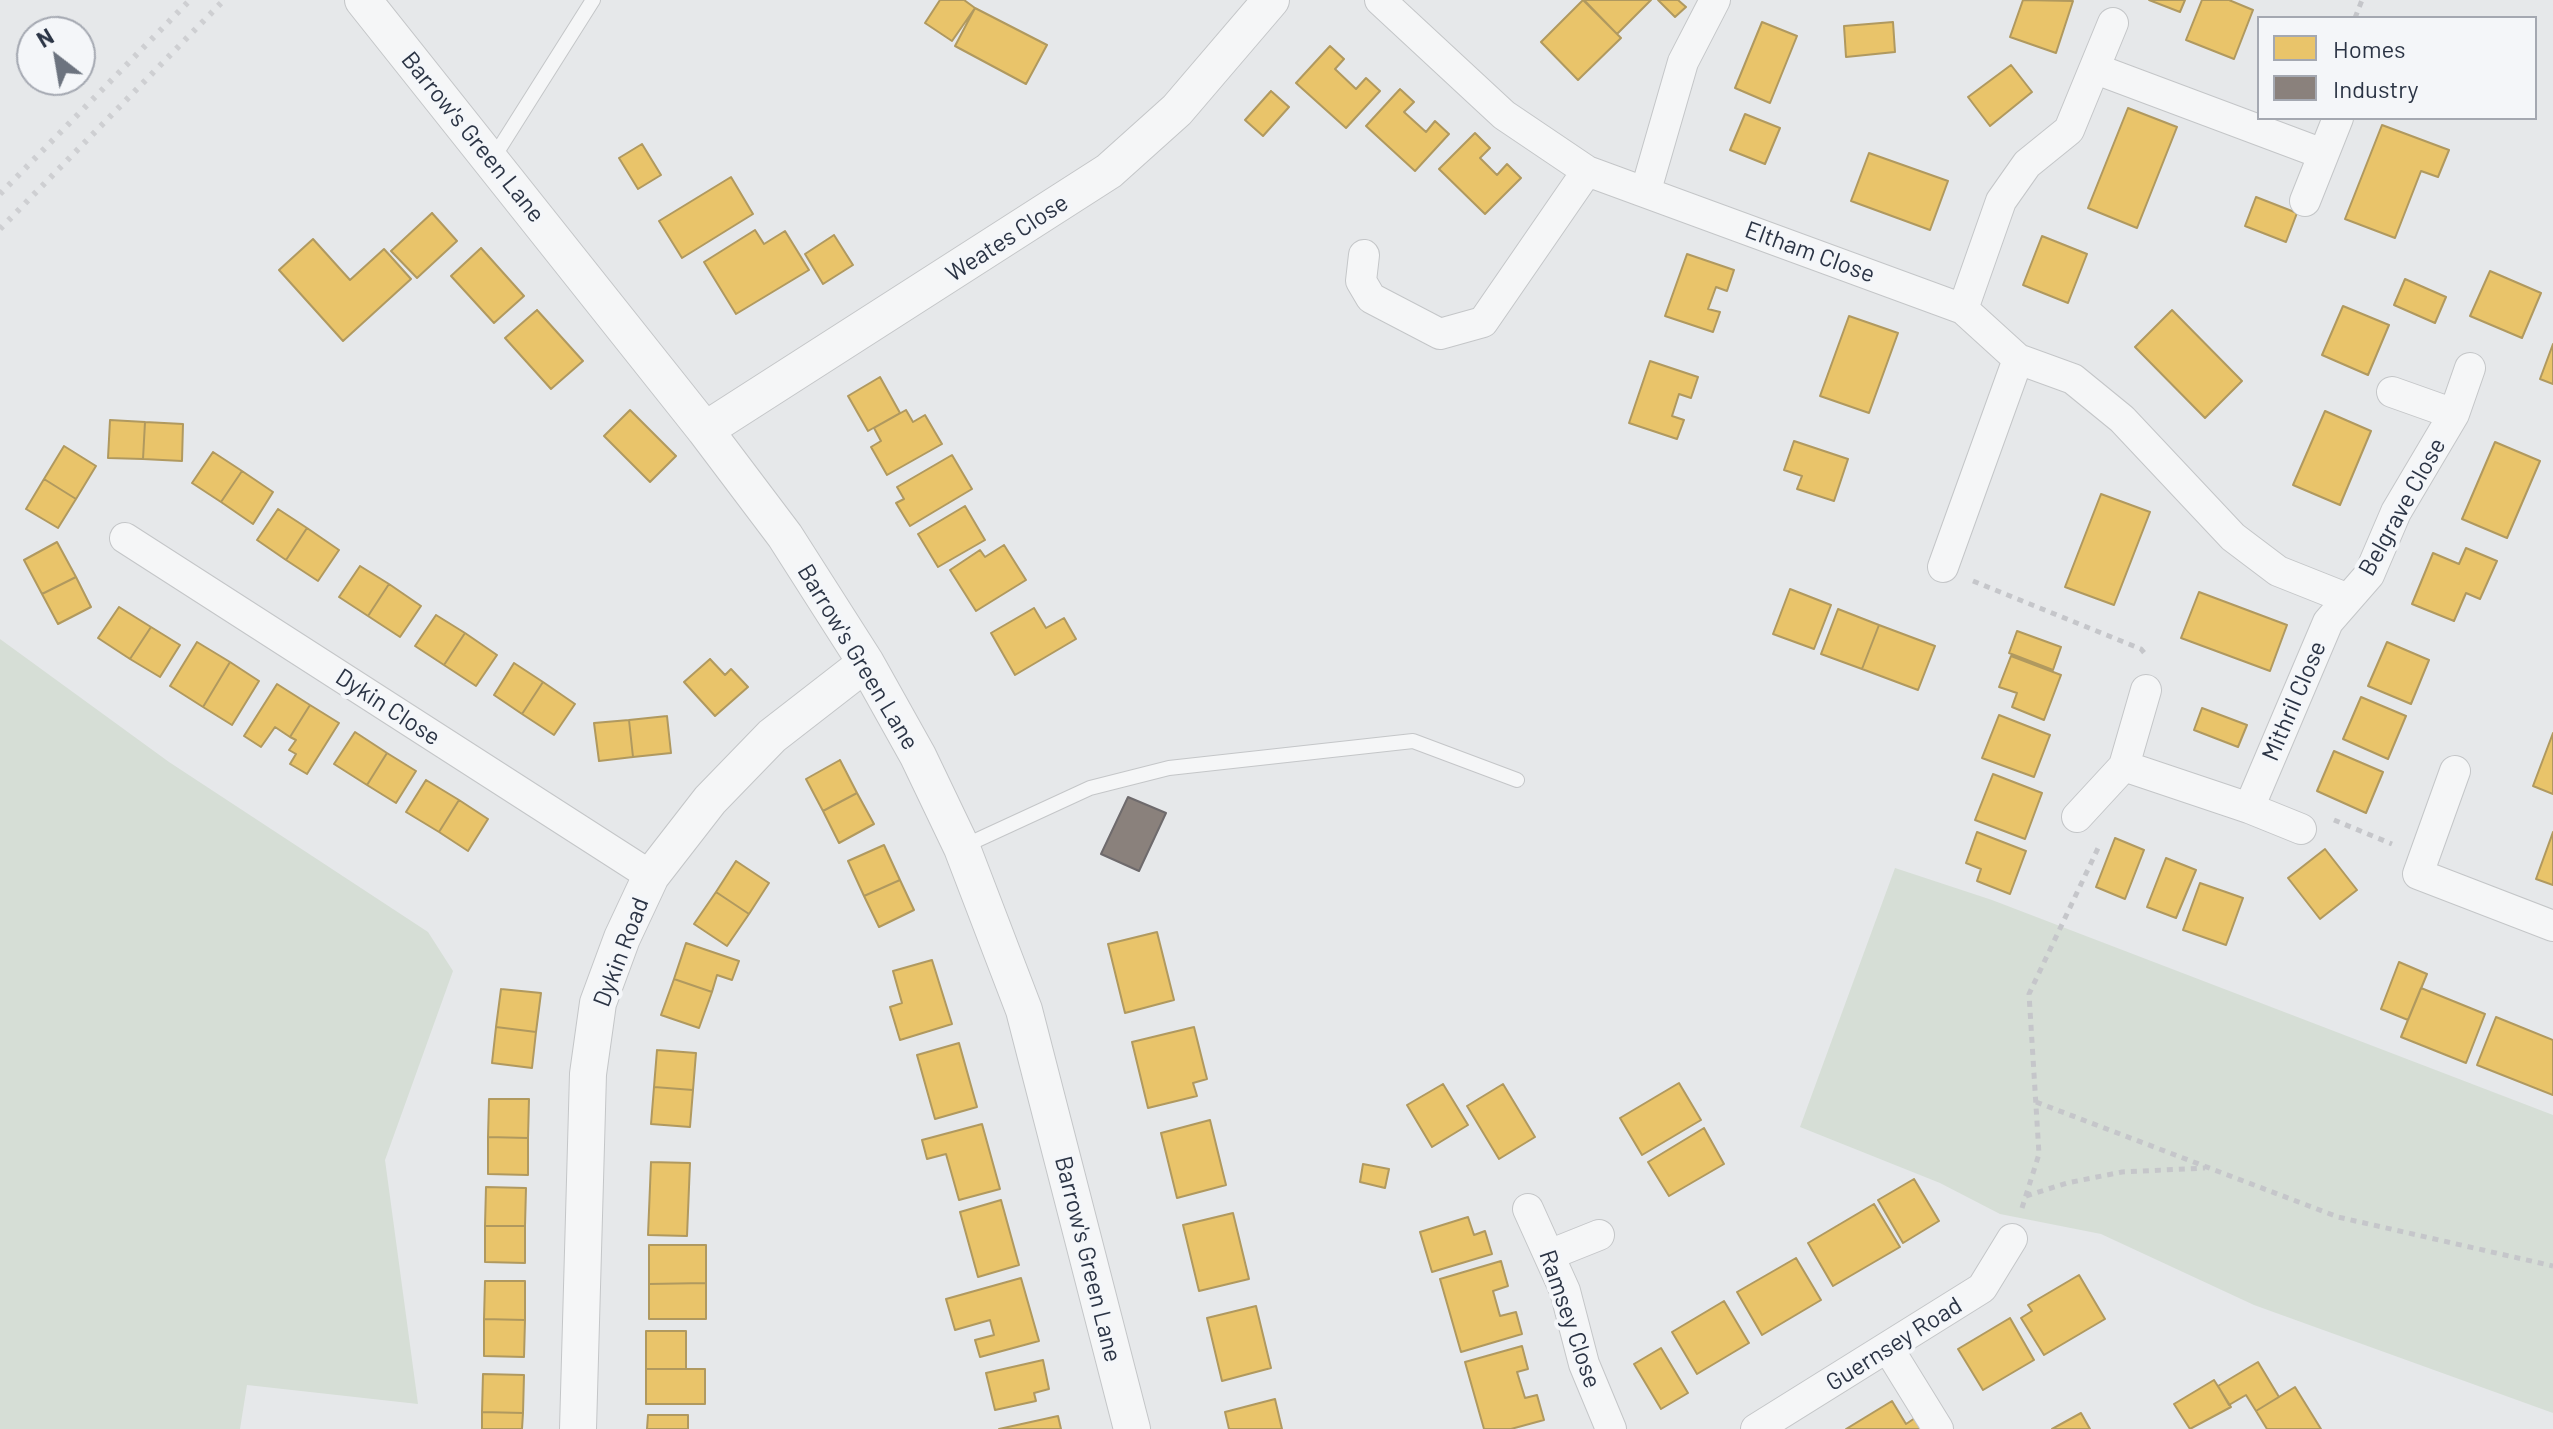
<!DOCTYPE html>
<html>
<head>
<meta charset="utf-8">
<style>
	body { margin:0 }
	#map { position:relative; width:2553px; height:1429px; overflow:hidden; background:#e6e8ea; font-family:Barlow,sans-serif }
	canvas { display:block }
	.legend { position:absolute; left:2257px; top:16px; width:280px; height:104px; box-sizing:border-box; background:#f4f6f9; border:2px solid #a4a8b1; margin:0; padding:10px 14px; list-style:none; font-size:24px; color:#2b3445 }
	.legend li { display:flex; align-items:center; gap:16px; height:40px }
	.legend b { width:40px; border:2px solid #a4a8b1 }
	.north { position:absolute; left:16px; top:16px; width:80px; height:80px; box-sizing:border-box; background:#f4f6f9; border:2px solid #a4a8b1; border-radius:50%; rotate:329deg; font-size:22px; font-weight:700; line-height:32px; text-align:center; color:#2b3445 }
	.north::after { content:''; display:block; margin:auto; width:28px; height:36px; background:#6c737f; clip-path:polygon(50% 0,100% 100%,50% 72%,0 100%) }
</style>
</head>
<body>
<div id="map">
<canvas width="2553" height="1429"></canvas>
<ul class="legend">
<li><b style="height:22px;background:#e9c46a"></b>Homes</li>
<li><b style="height:22px;background:#8a817c"></b>Industry</li>
</ul>
<div class="north">N</div>
</div>
<script>
const ctx = document.querySelector('canvas').getContext('2d');
ctx.lineJoin = 'round';
function fill(path, color) {
  ctx.fillStyle = color;
  ctx.fill(path, 'evenodd');
}
function toPath(rows) {
  const path = new Path2D();
  for (const r of rows) {
    path.moveTo(r[0], r[1]);
    for (let i = 2; i < r.length; i += 2) path.lineTo(r[i], r[i + 1]);
  }
  return path;
}
function trace(path, color, width, dash) {
  ctx.strokeStyle = color;
  ctx.lineWidth = width;
  ctx.lineCap = dash ? 'butt' : 'round';
  ctx.setLineDash(dash || []);
  ctx.stroke(path);
}
function label(font, color, halo, rows, align = 'center') {
  ctx.font = font + ' Barlow,sans-serif';
  ctx.lineWidth = 8;
  ctx.setLineDash([]);
  ctx.textBaseline = 'middle';
  ctx.strokeStyle = halo;
  ctx.fillStyle = color;
  for (const [text, x, y, turn = 0] of rows) {
    ctx.save();
    ctx.translate(x, y);
    ctx.rotate((+turn || 0) * Math.PI / 180);
    ctx.textAlign = isNaN(turn) ? turn : align;
    if (halo) ctx.strokeText(text, 0, 0);
    ctx.fillText(text, 0, 0);
    ctx.restore();
  }
}
fill(toPath([
	[0,639,169,762,428,932,453,971,385,1160,418,1404,247,1385,240,1429,0,1429],
	[1895,868,1992,900,2553,1115,2553,1413,2254,1305,2101,1234,2000,1214,1940,1183,1800,1127]
]), '#d6ded6');
const homes = toPath([
	[940,0,964,0,975,8,952,41,925,23,940,0],
	[1583,0,1621,38,1578,80,1541,42,1583,0],
	[1584,0,1651,0,1617,34,1584,0],
	[1658,0,1678,0,1686,7,1675,17,1658,0],
	[2023,0,2073,1,2056,53,2010,37,2023,0],
	[2149,0,2185,0,2180,12,2149,0],
	[2202,0,2229,0,2253,10,2234,59,2186,40,2202,0],
	[975,8,1047,45,1026,84,955,46,975,8],
	[1762,22,1797,36,1770,103,1735,88,1762,22],
	[1893,22,1895,52,1846,57,1844,26,1893,22],
	[1330,46,1344,59,1335,69,1356,89,1366,78,1380,91,1346,128,1296,83,1330,46],
	[2011,65,2032,92,1990,126,1968,97,2011,65],
	[1400,89,1414,102,1404,112,1426,132,1435,121,1449,134,1415,171,1366,126,1400,89],
	[1271,91,1289,107,1263,136,1245,120,1271,91],
	[2128,108,2177,127,2137,228,2088,208,2128,108],
	[1745,114,1780,128,1765,164,1730,150,1745,114],
	[2382,125,2449,150,2438,177,2421,171,2395,238,2345,219,2382,125],
	[1475,133,1490,148,1480,158,1497,175,1507,164,1521,178,1485,214,1439,169,1475,133],
	[642,144,661,175,638,189,619,158,642,144],
	[1869,153,1948,181,1930,230,1851,201,1869,153],
	[731,177,753,214,682,258,659,221,731,177],
	[2256,197,2297,213,2286,242,2245,226,2256,197],
	[432,213,457,241,417,278,391,251,432,213],
	[755,230,764,244,785,231,809,270,736,314,704,262,755,230],
	[834,235,853,265,823,284,805,254,834,235],
	[2042,236,2087,254,2068,303,2023,285,2042,236],
	[313,239,350,280,384,249,411,279,343,341,279,270,313,239],
	[481,248,524,296,494,323,451,276,481,248],
	[1687,254,1734,270,1727,291,1716,287,1708,309,1720,312,1713,332,1665,316,1687,254],
	[2490,271,2541,293,2522,338,2470,316,2490,271],
	[2405,279,2446,297,2435,323,2394,305,2405,279],
	[2343,306,2389,325,2368,375,2322,355,2343,306],
	[537,310,583,361,551,389,505,338,537,310],
	[2172,310,2242,381,2205,418,2135,347,2172,310],
	[1849,316,1898,333,1869,413,1820,396,1849,316],
	[2553,344,2553,384,2540,379,2553,344],
	[1650,361,1698,377,1691,398,1679,394,1672,416,1684,420,1677,439,1629,423,1650,361],
	[880,377,900,413,868,431,848,396,880,377],
	[630,410,676,456,650,482,604,436,630,410],
	[906,410,913,422,925,415,942,444,887,475,871,447,881,441,874,428,906,410],
	[2325,411,2371,431,2340,505,2293,485,2325,411],
	[110,420,145,422,143,459,108,458,110,420],
	[145,422,183,424,182,461,143,459,145,422],
	[1794,441,1848,459,1834,501,1797,489,1802,476,1784,470,1794,441],
	[2495,442,2540,461,2507,538,2462,519,2495,442],
	[64,446,96,466,76,499,44,479,64,446],
	[213,452,242,471,221,502,192,483,213,452],
	[952,455,972,489,910,526,896,503,904,499,897,487,952,455],
	[242,471,273,492,253,524,221,502,242,471],
	[44,479,76,499,58,528,26,509,44,479],
	[2101,494,2150,512,2114,605,2065,587,2101,494],
	[965,506,985,540,938,567,918,534,965,506],
	[278,509,307,528,286,560,257,540,278,509],
	[307,528,339,550,318,581,286,560,307,528],
	[57,542,76,577,42,594,24,560,57,542],
	[1004,545,1026,580,976,611,950,570,980,550,985,557,1004,545],
	[2466,548,2497,561,2480,599,2466,593,2454,621,2412,604,2433,553,2459,564,2466,548],
	[360,566,389,584,368,616,339,597,360,566],
	[76,577,91,607,58,624,42,594,76,577],
	[389,584,421,606,400,637,368,616,389,584],
	[1790,589,1831,605,1814,649,1773,634,1790,589],
	[2199,592,2287,625,2270,671,2181,638,2199,592],
	[119,607,151,627,130,659,98,638,119,607],
	[1034,608,1046,628,1064,618,1076,639,1015,675,991,633,1034,608],
	[1838,609,1879,625,1862,669,1821,654,1838,609],
	[436,615,465,633,444,665,415,646,436,615],
	[1879,625,1935,646,1918,690,1862,669,1879,625],
	[151,627,180,645,160,677,130,659,151,627],
	[2017,631,2061,647,2053,670,2009,653,2017,631],
	[465,633,497,655,476,686,444,665,465,633],
	[197,642,230,662,203,707,170,686,197,642],
	[2387,642,2429,660,2411,704,2368,686,2387,642],
	[2011,656,2061,675,2044,720,2012,707,2017,693,1999,687,2011,656],
	[710,659,725,675,731,669,748,687,715,716,684,682,710,659],
	[230,662,259,681,232,725,203,707,230,662],
	[514,663,543,682,522,714,494,695,514,663],
	[543,682,575,704,554,735,522,714,543,682],
	[277,684,310,705,290,737,275,727,261,747,244,736,277,684],
	[2361,697,2406,716,2388,759,2343,739,2361,697],
	[310,705,339,723,307,774,290,764,296,754,289,750,296,740,290,737,310,705],
	[2202,708,2247,725,2238,747,2194,730,2202,708],
	[1999,715,2050,735,2034,777,1982,758,1999,715],
	[667,716,671,753,633,757,629,720,667,716],
	[629,720,633,757,599,761,594,723,629,720],
	[355,732,387,753,367,785,334,764,355,732],
	[2553,733,2553,794,2533,786,2553,733],
	[2334,751,2383,772,2366,813,2317,791,2334,751],
	[387,753,416,771,396,803,367,785,387,753],
	[840,760,857,793,823,811,806,779,840,760],
	[1993,774,2042,793,2025,839,1975,820,1993,774],
	[426,780,459,800,439,832,406,812,426,780],
	[857,793,874,824,839,843,823,811,857,793],
	[459,800,488,819,468,851,439,832,459,800],
	[1977,832,2026,851,2010,894,1977,881,1981,869,1966,863,1977,832],
	[2553,832,2553,885,2536,879,2553,832],
	[2115,838,2144,850,2125,899,2096,887,2115,838],
	[884,845,900,880,864,896,848,861,884,845],
	[2325,849,2357,890,2320,919,2288,878,2325,849],
	[2166,858,2196,870,2176,918,2147,907,2166,858],
	[736,861,769,883,749,914,716,892,736,861],
	[900,880,914,910,879,927,864,896,900,880],
	[2200,883,2243,898,2226,945,2183,930,2200,883],
	[716,892,749,914,727,946,694,924,716,892],
	[1157,932,1174,1000,1125,1013,1108,944,1157,932],
	[686,943,739,961,732,980,717,975,712,992,674,979,686,943],
	[932,960,952,1024,900,1040,890,1007,902,1003,893,971,932,960],
	[2399,962,2427,974,2408,1020,2381,1009,2399,962],
	[674,979,712,992,699,1028,661,1015,674,979],
	[2421,988,2485,1014,2466,1063,2401,1037,2421,988],
	[501,989,541,993,536,1032,496,1027,501,989],
	[2496,1017,2553,1040,2553,1095,2477,1065,2496,1017],
	[496,1027,536,1032,532,1068,492,1063,496,1027],
	[1194,1027,1207,1079,1193,1083,1197,1096,1148,1108,1132,1042,1194,1027],
	[959,1043,977,1107,935,1119,917,1055,959,1043],
	[657,1050,696,1053,693,1090,654,1087,657,1050],
	[1679,1083,1701,1120,1642,1155,1620,1118,1679,1083],
	[1443,1084,1468,1125,1432,1147,1407,1105,1443,1084],
	[1503,1084,1535,1137,1499,1159,1467,1106,1503,1084],
	[654,1087,693,1090,690,1127,651,1124,654,1087],
	[489,1099,529,1099,528,1138,488,1137,489,1099],
	[1210,1120,1226,1185,1177,1198,1161,1133,1210,1120],
	[982,1124,1000,1189,959,1200,946,1154,927,1159,922,1140,982,1124],
	[1704,1128,1724,1164,1669,1196,1648,1162,1704,1128],
	[488,1137,528,1138,528,1175,488,1174,488,1137],
	[651,1162,690,1163,687,1236,648,1235,651,1162],
	[1363,1164,1389,1169,1385,1188,1360,1182,1363,1164],
	[1914,1179,1939,1221,1903,1243,1878,1200,1914,1179],
	[486,1187,526,1188,525,1226,485,1226,486,1187],
	[1001,1200,1019,1265,978,1277,960,1212,1001,1200],
	[1874,1204,1900,1247,1833,1286,1808,1243,1874,1204],
	[1233,1213,1249,1279,1199,1291,1183,1225,1233,1213],
	[1468,1217,1474,1235,1485,1231,1492,1254,1432,1272,1420,1232,1468,1217],
	[485,1226,525,1226,525,1263,485,1262,485,1226],
	[649,1245,706,1245,706,1283,649,1284,649,1245],
	[1796,1258,1821,1300,1762,1335,1737,1292,1796,1258],
	[1501,1261,1508,1286,1493,1291,1500,1316,1516,1312,1522,1334,1461,1352,1440,1279,1501,1261],
	[2079,1275,2105,1319,2044,1355,2021,1318,2032,1311,2028,1305,2079,1275],
	[1021,1278,1039,1341,980,1357,975,1340,994,1335,990,1320,955,1330,946,1299,1021,1278],
	[485,1281,525,1281,525,1320,484,1319,485,1281],
	[706,1283,706,1319,649,1319,649,1284,706,1283],
	[1724,1301,1749,1343,1697,1374,1672,1332,1724,1301],
	[1256,1306,1271,1368,1222,1381,1207,1318,1256,1306],
	[2010,1318,2034,1360,1983,1390,1958,1349,2010,1318],
	[484,1319,525,1320,524,1357,484,1356,484,1319],
	[646,1331,686,1331,686,1369,646,1369,646,1331],
	[1522,1346,1528,1369,1517,1372,1525,1398,1537,1395,1544,1420,1511,1429,1484,1429,1465,1362,1522,1346],
	[1661,1348,1688,1393,1661,1409,1634,1364,1661,1348],
	[1043,1360,1049,1389,1034,1393,1036,1401,995,1410,986,1373,1043,1360],
	[2258,1362,2279,1397,2256,1411,2246,1395,2229,1405,2218,1386,2258,1362],
	[646,1369,705,1369,705,1404,646,1404,646,1369],
	[483,1374,524,1375,523,1413,482,1412,483,1374],
	[2214,1380,2231,1407,2190,1429,2174,1404,2214,1380],
	[2295,1387,2321,1429,2267,1429,2256,1411,2295,1387],
	[1275,1399,1282,1429,1229,1429,1225,1412,1275,1399],
	[1892,1401,1906,1424,1918,1416,1926,1429,1846,1429,1892,1401],
	[482,1412,523,1413,522,1429,482,1429,482,1412],
	[2081,1413,2090,1429,2052,1429,2081,1413],
	[648,1415,688,1415,688,1429,647,1429,648,1415],
	[1058,1416,1061,1429,999,1429,1058,1416]
]);
fill(homes, '#e9c46a');
trace(homes, '#b0995f', 2);
const industry = toPath([
	[1128,797,1166,813,1139,871,1101,854,1128,797]
]);
fill(industry, '#8a817c');
trace(industry, '#6e6a6c', 2);
const service = toPath([
	[492,160,593,0],
	[962,847,1090,788,1169,768,1413,741,1517,780]
]);
const minor = toPath([
	[1380,0,1504,115,1587,171,1963,309,2018,359,1943,567],
	[2096,69,2323,154],
	[1646,190,1683,62,1715,0],
	[2305,201,2338,118],
	[1364,255,1361,281,1371,298,1440,334,1483,322,1587,171],
	[1963,309,2001,201,2027,164,2069,130,2113,23],
	[2018,359,2073,379,2122,419,2233,537,2278,571,2346,598],
	[2392,392,2454,414],
	[125,538,651,876],
	[2124,766,2146,690],
	[2455,771,2418,874,2553,926],
	[2249,808,2301,829],
	[2077,817,2124,766,2249,808,2328,622,2369,575,2396,512,2454,414,2470,368],
	[1528,1209,1565,1291,1584,1364,1611,1429],
	[1549,1255,1599,1235],
	[1888,1348,1938,1429],
	[1756,1429,1982,1288,2012,1239]
]);
const tertiary = toPath([
	[363,0,705,430,785,536,866,663,918,756,962,848,1024,1010,1132,1429],
	[705,430,1109,171,1177,110,1271,0],
	[578,1429,588,1074,598,1003,622,938,651,876,710,800,772,736,866,663]
]);
trace(service, '#c4c6c8', 16);
trace(minor, '#c4c6c8', 32);
trace(tertiary, '#c4c6c8', 38);
trace(toPath([
	[2355,18,2362,0],
	[1973,581,2141,649,2146,655],
	[2334,820,2392,844],
	[2036,1102,2338,1217,2553,1266],
	[2026,1196,2067,1183,2122,1172,2205,1168],
	[2022,1208,2039,1154,2029,994,2100,844]
]), '#c5c6ca', 5, [6, 6]);
trace(service, '#f5f6f7', 14);
trace(minor, '#f5f6f7', 30);
trace(tertiary, '#f5f6f7', 36);
trace(toPath([
	[0,194,190,0],
	[0,229,224,0]
]), '#cecfd2', 6, [4, 8]);
label('24px', '#2b3445', '#f4f6f9', [
	["Barrow's Green Lane",473,137,51],
	["Weates Close",1007,238,-33],
	["Eltham Close",1810,252,20],
	["Belgrave Close",2402,507,-61],
	["Barrow's Green Lane",858,657,59],
	["Mithril Close",2294,701,-67],
	["Dykin Close",388,707,33],
	["Dykin Road",621,952,-69],
	["Barrow's Green Lane",1088,1259,76],
	["Ramsey Close",1570,1319,71],
	["Guernsey Road",1894,1344,-32]
]);
</script>
</body>
</html>
